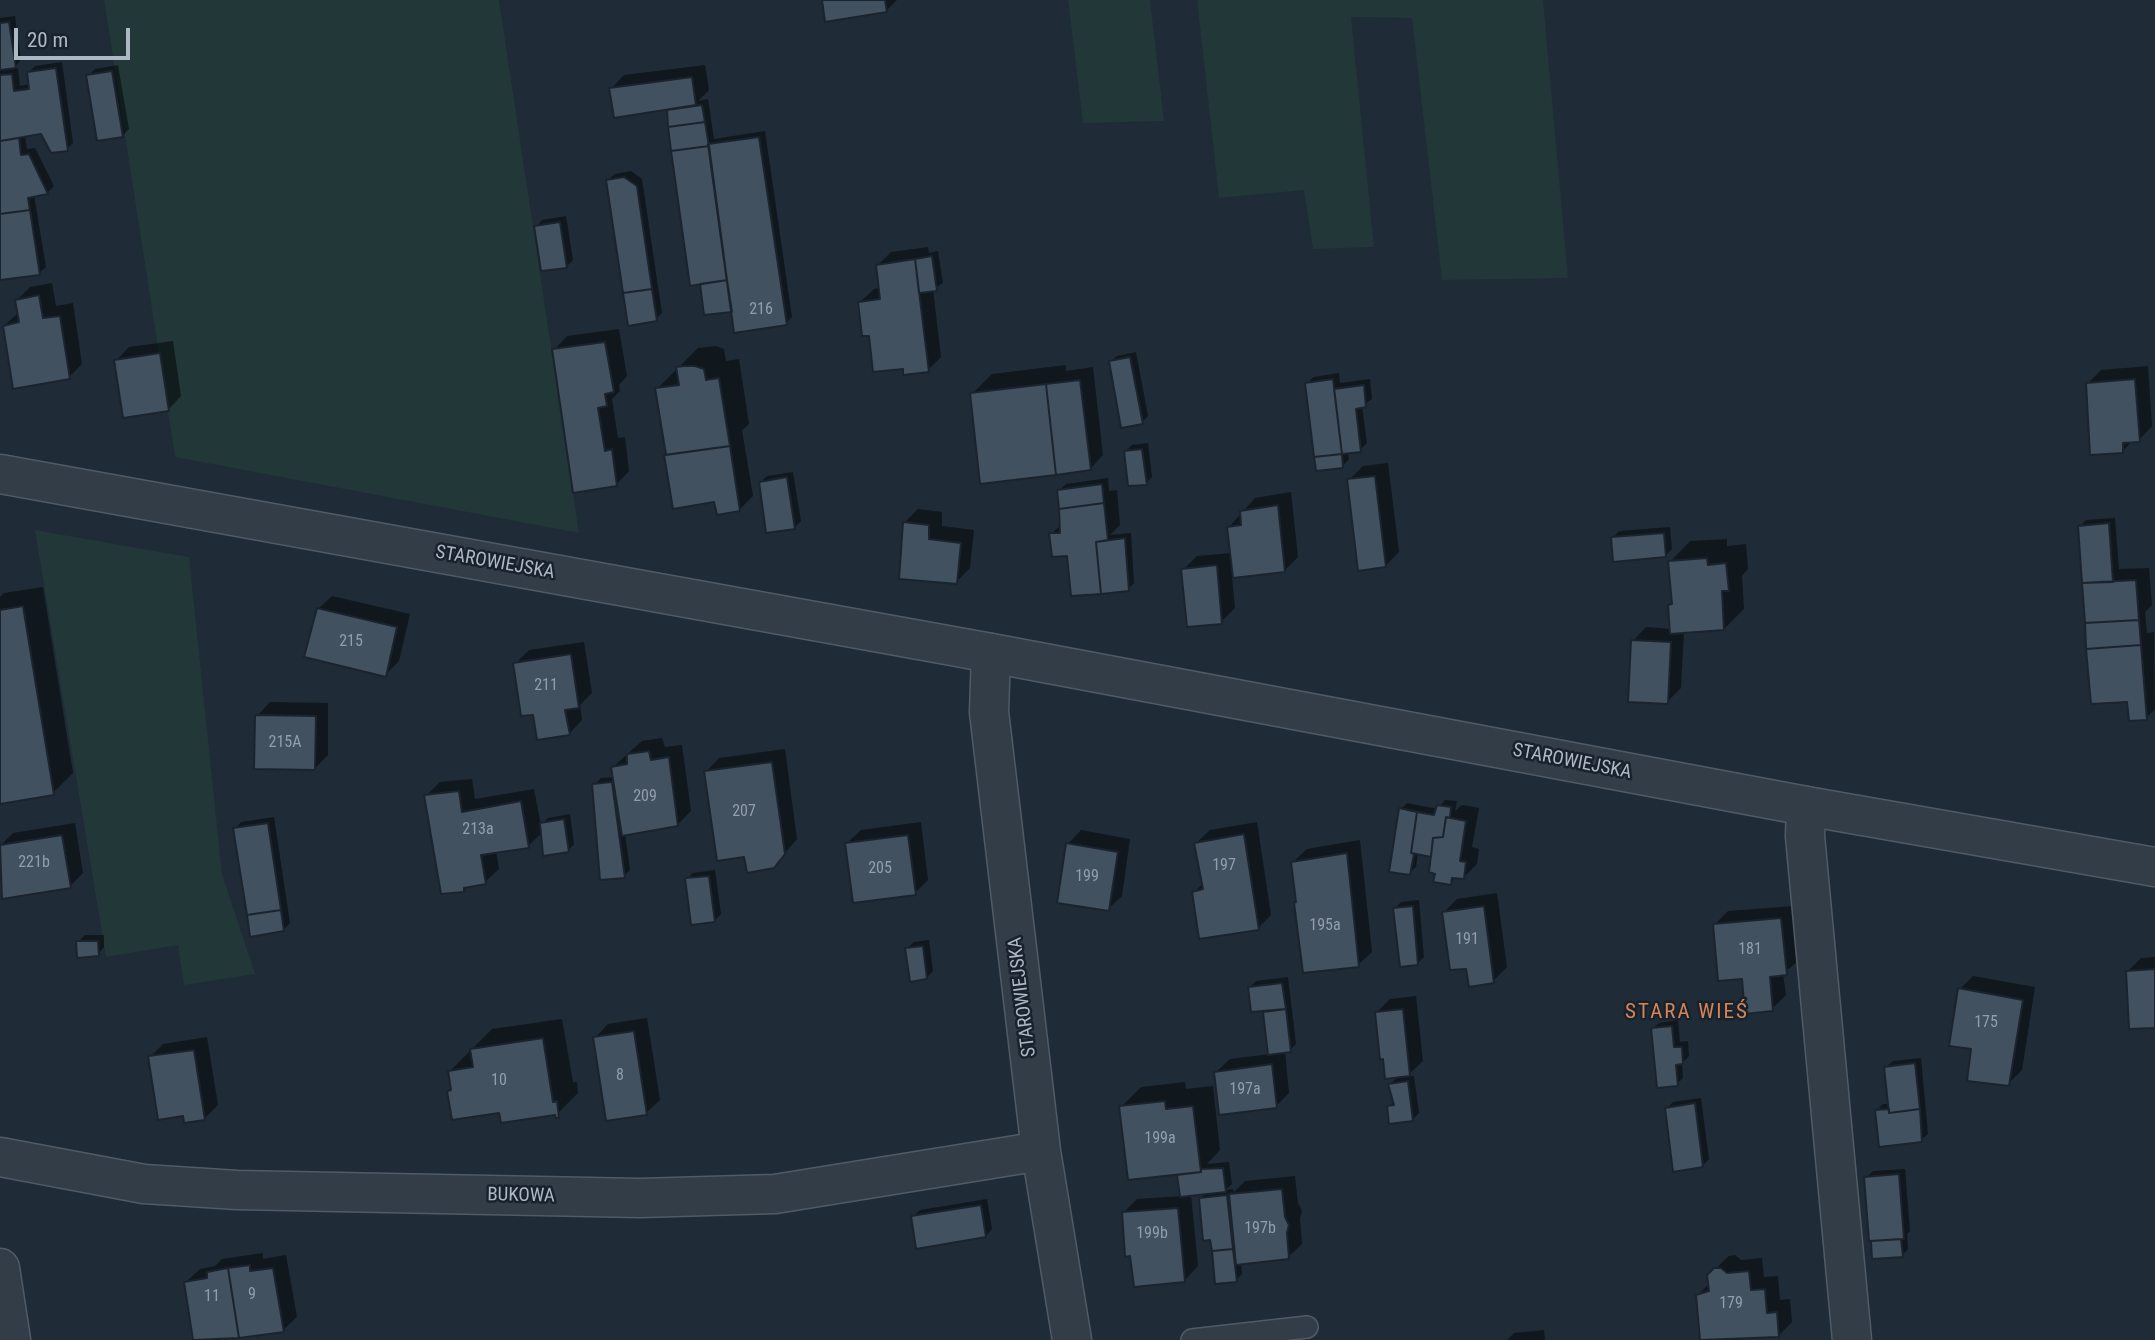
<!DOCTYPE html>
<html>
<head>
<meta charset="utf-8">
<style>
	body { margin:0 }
	#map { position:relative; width:2155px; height:1340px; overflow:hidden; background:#1f2b37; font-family:"Roboto Condensed",sans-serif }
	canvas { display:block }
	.scale { position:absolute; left:14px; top:28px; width:116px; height:32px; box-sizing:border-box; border:4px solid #adb8c5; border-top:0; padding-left:9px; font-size:21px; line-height:24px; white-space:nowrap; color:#adb8c5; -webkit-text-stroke:5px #19222c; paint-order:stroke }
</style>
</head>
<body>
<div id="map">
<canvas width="2155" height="1340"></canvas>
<div class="scale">20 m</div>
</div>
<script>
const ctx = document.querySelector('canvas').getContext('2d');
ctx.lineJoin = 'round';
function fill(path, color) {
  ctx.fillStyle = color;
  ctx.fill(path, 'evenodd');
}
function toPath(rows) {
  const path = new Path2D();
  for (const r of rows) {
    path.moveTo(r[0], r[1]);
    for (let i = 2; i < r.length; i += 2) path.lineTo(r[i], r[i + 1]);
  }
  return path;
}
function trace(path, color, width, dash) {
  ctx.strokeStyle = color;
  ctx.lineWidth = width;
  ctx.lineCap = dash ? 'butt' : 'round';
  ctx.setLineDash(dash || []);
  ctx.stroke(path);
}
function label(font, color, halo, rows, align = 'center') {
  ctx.font = font + ' "Roboto Condensed",sans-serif';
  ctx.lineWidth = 5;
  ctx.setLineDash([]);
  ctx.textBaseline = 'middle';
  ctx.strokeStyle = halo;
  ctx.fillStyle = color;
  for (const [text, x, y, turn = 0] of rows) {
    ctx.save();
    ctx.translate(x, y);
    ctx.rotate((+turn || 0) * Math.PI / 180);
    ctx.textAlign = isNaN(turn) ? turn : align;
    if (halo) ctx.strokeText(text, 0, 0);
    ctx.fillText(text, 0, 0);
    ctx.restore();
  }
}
fill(toPath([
	[104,0,499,0,579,533,175,457],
	[1068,0,1150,0,1164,121,1083,123],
	[1197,0,1543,0,1568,278,1442,280,1412,18,1351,17,1374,247,1313,249,1304,190,1219,198],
	[35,530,189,557,222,874,255,974,184,985,178,945,106,957]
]), '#213738');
fill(toPath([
	[823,0,897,0,886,11],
	[15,16,21,60,13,69,18,68,20,86,30,84,29,72,35,66,62,62,73,143,67,149,42,133,25,135,27,149,35,148,54,186,48,192,34,195,46,267,39,273,0,279,0,18],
	[118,65,129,129,123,135,88,76,95,69],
	[705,65,709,90,698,101,708,99,714,139,765,131,792,317,786,323,733,311,668,111,672,107,611,89,624,75],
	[631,171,642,179,662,313,656,319,608,180,615,174],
	[566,216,573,260,567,266,536,227,542,220],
	[928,247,929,253,938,251,943,283,933,289,941,357,928,370,904,367,870,334,860,302,874,289,881,288,878,265,891,252],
	[52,283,56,306,73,303,82,364,69,377,4,326,19,312,17,300,30,287],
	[619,329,627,376,619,385,620,391,612,399,618,438,625,437,629,471,616,485,554,350,567,336],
	[173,341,181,396,168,410,116,361,129,347],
	[716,346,724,349,726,361,739,359,749,424,742,430,753,496,739,510,716,500,657,389,698,348],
	[1136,352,1148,416,1142,422,1110,362,1117,356],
	[1066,365,1066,371,1093,367,1103,455,1090,469,972,394,992,374],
	[2148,366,2152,426,2139,440,2133,440,2123,451,2088,383,2101,370],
	[1339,373,1340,383,1370,379,1372,399,1362,406,1367,443,1360,450,1348,451,1349,459,1343,466,1307,383,1314,377],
	[1148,443,1152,477,1146,483,1125,452,1132,445],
	[1388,463,1399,552,1385,566,1349,480,1363,466],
	[793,472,801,521,794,528,761,482,767,476],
	[1108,478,1109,491,1117,490,1120,525,1110,535,1131,533,1134,583,1128,589,1069,554,1051,534,1062,524,1059,491,1066,484],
	[1291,492,1298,557,1285,570,1232,577,1235,608,1221,622,1183,570,1197,556,1232,553,1229,527,1255,498],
	[918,509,942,512,942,526,974,530,970,568,956,582,905,522],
	[2115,518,2119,569,2149,568,2152,605,2145,612,2147,633,2154,632,2155,709,2146,718,2129,701,2080,526,2086,520],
	[1670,527,1672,549,1665,556,1613,538,1619,531],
	[1727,539,1727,546,1746,544,1748,569,1742,576,1744,609,1724,629,1684,632,1681,688,1667,702,1633,641,1646,627,1671,629,1670,605,1673,602,1670,562,1690,541],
	[43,587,73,773,53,793,0,802,0,597,4,593],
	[332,596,410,614,399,661,385,675,318,609],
	[584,642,592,693,580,705,582,720,569,734,534,713,515,664,529,650],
	[270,702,328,703,328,755,314,769,257,716],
	[662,738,665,747,682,745,691,811,677,825,625,833,630,870,624,876,594,785,601,778,615,777,613,767,642,741],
	[785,749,797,839,773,867,745,855,706,772,719,758],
	[472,779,475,799,534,789,541,825,548,818,570,814,574,844,568,851,543,832,528,846,496,851,499,869,485,882,468,885,463,890,426,796,440,782],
	[1445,800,1457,801,1455,811,1462,805,1479,808,1472,847,1479,849,1477,864,1463,878,1456,877,1450,883,1437,873,1433,855,1418,853,1416,867,1409,873,1401,809,1407,803,1438,809],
	[274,817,290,923,283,930,235,829,241,822],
	[921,822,928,880,915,893,847,843,861,830],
	[1257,822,1271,915,1258,928,1194,893,1203,883,1196,843,1210,830],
	[75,823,83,873,70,886,3,897,0,875,0,868,3,865,0,846,13,833],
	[1081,830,1130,839,1122,896,1108,909,1068,844],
	[1360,840,1372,952,1358,965,1293,862,1307,849],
	[715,870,721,914,714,921,687,879,693,873],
	[1497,893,1507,967,1493,981,1467,967,1444,912,1457,899],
	[1419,900,1424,957,1417,964,1395,908,1401,902],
	[1794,906,1799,960,1783,974,1786,995,1772,1009,1744,977,1714,925,1728,911],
	[85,935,104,935,104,947,98,954,78,942],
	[929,940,933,971,926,978,907,948,914,942],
	[2155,957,2155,1025,2128,971,2141,958],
	[1973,976,2035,987,2022,1070,2008,1084,1973,1048,1960,989],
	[1288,977,1296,1044,1290,1050,1285,1051,1289,1093,1276,1106,1216,1072,1230,1059,1270,1054,1265,1010,1250,987,1256,981],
	[1416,996,1423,1061,1407,1076,1414,1076,1419,1113,1413,1119,1389,1106,1395,1101,1390,1084,1399,1076,1377,1012,1390,999],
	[647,1018,660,1100,646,1113,595,1038,608,1024],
	[562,1019,573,1082,577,1082,578,1093,558,1113,501,1111,449,1092,452,1088,449,1072,492,1029],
	[1678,1020,1680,1042,1688,1041,1689,1056,1682,1063,1683,1078,1677,1084,1652,1029,1659,1023],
	[207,1037,218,1105,205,1118,184,1114,150,1057,163,1044],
	[1921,1058,1928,1134,1921,1140,1876,1111,1883,1104,1890,1104,1886,1067,1893,1061],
	[1185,1082,1186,1089,1213,1086,1220,1150,1207,1164,1229,1162,1232,1184,1225,1190,1233,1189,1234,1192,1245,1181,1295,1176,1298,1203,1302,1211,1300,1218,1302,1244,1288,1257,1241,1262,1242,1274,1236,1280,1212,1238,1200,1199,1207,1192,1191,1194,1198,1266,1185,1280,1124,1212,1137,1199,1181,1196,1179,1175,1182,1172,1121,1107,1141,1087],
	[1701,1098,1709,1159,1702,1166,1666,1109,1673,1102],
	[1905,1169,1910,1231,1907,1234,1908,1249,1902,1256,1874,1257,1866,1178,1873,1171],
	[987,1199,992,1229,986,1236,913,1217,920,1210],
	[263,1253,263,1259,286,1255,297,1317,283,1330,219,1340,194,1340,186,1282,200,1269,215,1266,222,1259],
	[1735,1255,1741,1260,1762,1258,1764,1277,1778,1276,1780,1300,1790,1299,1792,1322,1778,1336,1733,1340,1702,1340,1697,1296,1710,1283,1709,1275,1729,1256],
	[1544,1330,1545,1340,1507,1340,1514,1333]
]), '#0007');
const building = toPath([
	[822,0,885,0,887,12,825,22,822,0],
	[9,22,16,68,0,70,0,23,9,22],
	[56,68,68,151,51,153,41,134,0,141,0,75,12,74,14,91,29,89,27,72,56,68],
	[112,71,123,137,97,141,86,75,112,71],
	[692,77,696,105,614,118,609,88,692,77],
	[702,105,705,122,668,127,667,110,702,105],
	[705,122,709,146,671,151,668,127,705,122],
	[759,137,787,325,734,333,708,144,759,137],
	[19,138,21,155,29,154,48,194,28,198,30,210,0,214,0,141,19,138],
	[709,146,727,280,690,286,671,151,709,146],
	[624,177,637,186,652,289,623,293,606,180,624,177],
	[30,210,40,275,0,280,0,214,30,210],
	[560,222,567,268,541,271,534,226,560,222],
	[932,256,937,291,919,293,915,259,932,256],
	[915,259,929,372,903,375,903,369,873,372,869,336,862,336,858,302,880,299,876,265,915,259],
	[727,280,732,312,704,315,700,284,727,280],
	[652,289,657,321,628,326,623,293,652,289],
	[39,295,43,318,60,316,70,379,13,389,3,326,19,322,15,300,39,295],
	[605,342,614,392,605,394,607,406,598,408,605,451,612,449,617,486,573,493,552,349,605,342],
	[160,353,169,411,123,418,114,360,160,353],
	[1130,357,1143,424,1121,428,1109,361,1130,357],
	[684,366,695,366,704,369,706,380,719,378,730,446,666,455,655,388,679,385,676,367,684,366],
	[1333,379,1342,454,1314,457,1305,383,1333,379],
	[2135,379,2140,442,2123,443,2123,453,2090,455,2086,383,2135,379],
	[1080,380,1091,470,1056,475,1046,384,1080,380],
	[1046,384,1056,475,980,484,970,393,1046,384],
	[1364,385,1366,407,1356,409,1361,452,1342,454,1334,389,1364,385],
	[730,446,740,511,717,515,714,502,673,509,664,455,730,446],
	[1142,449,1147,485,1128,486,1124,451,1142,449],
	[1342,454,1343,468,1316,471,1314,457,1342,454],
	[1375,476,1386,567,1358,571,1347,479,1375,476],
	[787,477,795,529,766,533,759,482,787,477],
	[1102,484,1104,503,1059,509,1057,490,1102,484],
	[1104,503,1108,540,1096,542,1101,594,1071,596,1067,556,1052,557,1049,533,1060,533,1059,509,1104,503],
	[1278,505,1285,572,1233,578,1227,527,1241,525,1240,511,1278,505],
	[903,522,929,525,929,539,961,543,957,584,899,579,903,522],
	[2109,523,2113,582,2082,583,2078,526,2109,523],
	[1664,533,1666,557,1613,562,1611,537,1664,533],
	[1125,538,1129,591,1101,594,1096,542,1125,538],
	[1707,558,1708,565,1726,563,1729,591,1722,591,1724,630,1670,634,1668,605,1672,604,1668,561,1707,558],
	[1217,565,1222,624,1187,627,1181,569,1217,565],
	[2136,580,2139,620,2085,623,2082,583,2136,580],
	[23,606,54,795,0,804,0,610,23,606],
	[317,608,397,627,386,677,304,657,317,608],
	[2139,620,2141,645,2086,649,2085,623,2139,620],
	[1631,640,1671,642,1668,704,1628,702,1631,640],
	[2141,645,2147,720,2129,721,2127,702,2091,704,2086,649,2141,645],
	[571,654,579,708,565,710,570,735,537,740,533,715,521,716,513,663,571,654],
	[255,715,316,716,315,770,254,769,255,715],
	[649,751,651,760,669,757,678,826,622,836,611,767,627,764,627,754,649,751],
	[772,762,785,854,774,868,747,873,744,857,717,861,704,771,772,762],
	[612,782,625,878,600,880,592,784,612,782],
	[459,791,462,812,521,801,529,848,481,855,486,884,464,888,464,892,441,894,424,795,459,791],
	[1437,805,1451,807,1450,818,1446,817,1443,837,1433,838,1431,857,1411,853,1417,812,1434,815,1437,805],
	[1399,808,1417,812,1411,853,1414,854,1410,875,1389,872,1399,808],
	[1446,817,1466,821,1460,861,1466,862,1464,879,1452,878,1451,885,1433,882,1435,874,1429,872,1433,838,1443,837,1446,817],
	[564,819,569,852,543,856,540,823,564,819],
	[268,823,281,910,247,915,233,828,268,823],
	[1244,834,1259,930,1199,939,1192,892,1203,889,1194,843,1244,834],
	[62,835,71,888,2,899,0,845,62,835],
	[908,835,916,895,853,903,845,843,908,835],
	[1066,843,1118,852,1109,911,1057,903,1066,843],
	[1347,853,1359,967,1303,973,1294,903,1296,902,1291,862,1347,853],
	[709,876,715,922,691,925,685,878,709,876],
	[1413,906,1418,965,1400,967,1393,908,1413,906],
	[1484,906,1494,983,1469,987,1466,969,1450,970,1442,912,1484,906],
	[281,910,284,931,250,937,247,915,281,910],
	[1781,918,1787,975,1770,977,1773,1011,1745,1014,1742,979,1718,981,1713,924,1781,918],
	[76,941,98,941,99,956,77,958,76,941],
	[923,946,927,979,910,982,905,948,923,946],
	[2155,969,2155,1028,2129,1029,2126,971,2155,969],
	[1282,983,1286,1009,1251,1012,1248,987,1282,983],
	[1958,988,2023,1000,2009,1086,1967,1081,1971,1049,1949,1046,1958,988],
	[1286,1009,1291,1052,1268,1055,1263,1012,1286,1009],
	[1403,1009,1410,1076,1385,1079,1383,1059,1380,1060,1375,1012,1403,1009],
	[1672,1026,1674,1047,1682,1047,1683,1064,1676,1065,1678,1086,1657,1088,1651,1028,1672,1026],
	[634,1031,647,1115,606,1121,593,1037,634,1031],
	[543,1038,553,1102,557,1101,559,1118,556,1118,555,1115,501,1123,499,1113,452,1120,447,1091,451,1090,448,1071,473,1067,470,1049,543,1038],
	[194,1050,205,1120,184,1123,183,1116,158,1120,148,1056,194,1050],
	[1915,1063,1920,1109,1889,1113,1884,1067,1915,1063],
	[1272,1064,1277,1108,1219,1115,1214,1072,1272,1064],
	[1408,1081,1413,1121,1389,1124,1387,1106,1394,1105,1388,1084,1408,1081],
	[1165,1101,1166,1109,1193,1106,1201,1172,1128,1180,1119,1106,1165,1101],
	[1695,1103,1703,1167,1673,1172,1665,1108,1695,1103],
	[1889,1109,1889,1113,1920,1109,1922,1142,1879,1147,1875,1110,1889,1109],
	[1223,1168,1226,1192,1180,1197,1177,1175,1201,1172,1201,1169,1223,1168],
	[1899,1174,1904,1239,1869,1241,1864,1177,1899,1174],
	[1282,1189,1285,1217,1289,1225,1287,1233,1289,1259,1236,1265,1229,1194,1282,1189],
	[1227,1195,1233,1249,1212,1251,1210,1240,1203,1241,1199,1198,1227,1195],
	[981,1205,986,1237,916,1249,911,1216,981,1205],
	[1178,1208,1185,1282,1134,1287,1130,1256,1125,1257,1122,1212,1178,1208],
	[1901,1239,1903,1257,1872,1259,1871,1241,1901,1239],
	[1233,1249,1237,1282,1215,1284,1212,1251,1233,1249],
	[250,1265,250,1271,273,1268,284,1332,239,1338,228,1268,250,1265],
	[228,1268,239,1338,193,1340,184,1282,207,1278,207,1272,228,1268],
	[1714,1268,1721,1268,1727,1273,1749,1271,1751,1290,1765,1289,1767,1313,1777,1312,1779,1337,1700,1340,1696,1295,1709,1291,1707,1275,1714,1268]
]);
fill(building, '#42515f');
trace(building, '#1b242e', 2);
const service = toPath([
	[1192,1340,1307,1327]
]);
const minor = toPath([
	[991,653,989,712,1041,1151,1072,1340],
	[1806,806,1805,836,1852,1340],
	[0,1157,144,1184,237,1190,640,1198,775,1194,1041,1151],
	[0,1268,11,1340]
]);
const tertiary = toPath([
	[0,474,991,653,1806,806,2155,867]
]);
trace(service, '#505b66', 24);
trace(minor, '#505b66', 41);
trace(tertiary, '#505b66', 41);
trace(service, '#333d48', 21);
trace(minor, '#333d48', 38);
trace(tertiary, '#333d48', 38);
label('16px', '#929eac', null, [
	["216",761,310],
	["215",351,642],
	["211",546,686],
	["215A",285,743],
	["209",645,797],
	["207",744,812],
	["213a",478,830],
	["221b",34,863],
	["197",1224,866],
	["205",880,869],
	["199",1087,877],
	["195a",1325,926],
	["191",1467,940],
	["181",1750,950],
	["175",1986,1023],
	["8",620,1076],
	["10",499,1081],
	["197a",1245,1090],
	["199a",1160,1139],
	["197b",1260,1229],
	["199b",1152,1234],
	["9",252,1295],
	["11",212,1297],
	["179",1731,1304]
]);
label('19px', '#adb8c5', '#19222c', [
	["STAROWIEJSKA",495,563,10],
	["STAROWIEJSKA",1572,762,11],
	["STAROWIEJSKA",1023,997,-97],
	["BUKOWA",521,1196,1]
]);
ctx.letterSpacing = '2px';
label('21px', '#d58658', '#19222c', [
	["STARA WIEŚ",1687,1013]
]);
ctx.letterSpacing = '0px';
</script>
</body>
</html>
